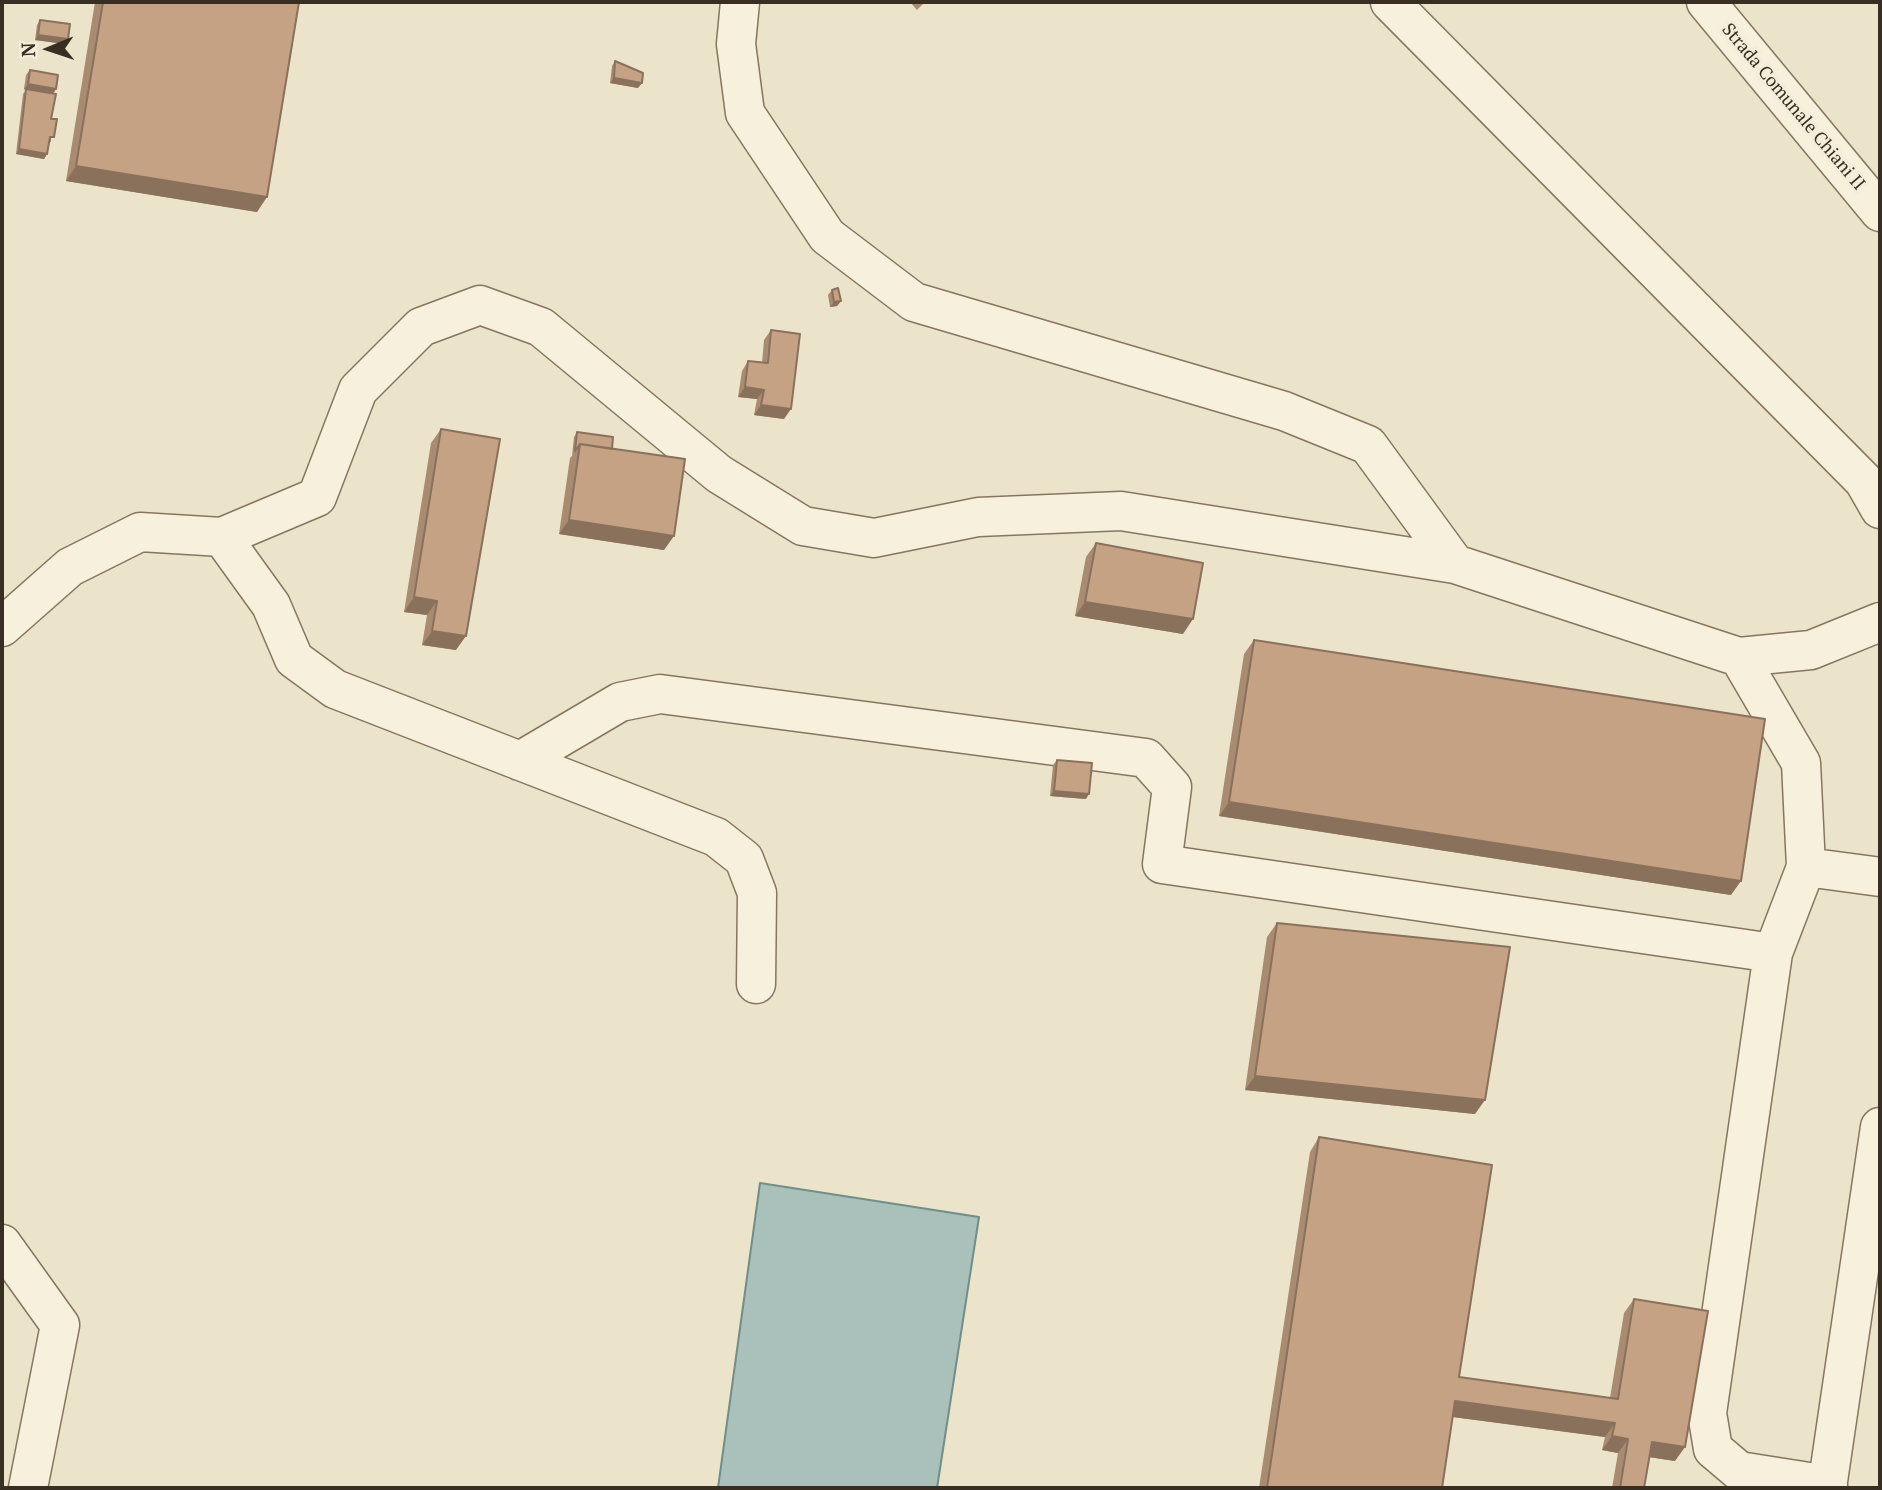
<!DOCTYPE html>
<html>
<head>
<meta charset="utf-8">
<style>
	body { margin:0 }
	#map { position:relative; width:1882px; height:1490px; overflow:hidden; background:#ebe3ca; font-family:"PT Serif",serif }
	canvas { display:block }
	.frame { position:absolute; inset:0; border:4px solid #382e22; pointer-events:none }
	.north { position:absolute; left:14px; top:14px; width:70px; height:70px; -webkit-text-stroke:5px #f3edd9; paint-order:stroke; rotate:268deg; font-size:19px; font-weight:700; line-height:28px; text-align:center; color:#382e22 }
	.north::after { content:''; display:block; margin:auto; width:24px; height:32px; background:#382e22; clip-path:polygon(50% 0,100% 100%,50% 72%,0 100%) }
</style>
</head>
<body>
<div id="map">
<canvas width="1882" height="1490"></canvas>
<div class="frame"></div>
<div class="north">N</div>
</div>
<script>
const ctx = document.querySelector('canvas').getContext('2d');
ctx.lineJoin = 'round';
function fill(path, color) {
  ctx.fillStyle = color;
  ctx.fill(path, 'evenodd');
}
function toPath(rows) {
  const path = new Path2D();
  for (const r of rows) {
    path.moveTo(r[0], r[1]);
    for (let i = 2; i < r.length; i += 2) path.lineTo(r[i], r[i + 1]);
  }
  return path;
}
function trace(path, color, width, dash) {
  ctx.strokeStyle = color;
  ctx.lineWidth = width;
  ctx.lineCap = dash ? 'butt' : 'round';
  ctx.setLineDash(dash || []);
  ctx.stroke(path);
}
function label(font, color, halo, rows, align = 'center') {
  ctx.font = font + ' "PT Serif",serif';
  ctx.lineWidth = 7;
  ctx.setLineDash([]);
  ctx.textBaseline = 'middle';
  ctx.strokeStyle = halo;
  ctx.fillStyle = color;
  for (const [text, x, y, turn = 0] of rows) {
    ctx.save();
    ctx.translate(x, y);
    ctx.rotate((+turn || 0) * Math.PI / 180);
    ctx.textAlign = isNaN(turn) ? turn : align;
    if (halo) ctx.strokeText(text, 0, 0);
    ctx.fillText(text, 0, 0);
    ctx.restore();
  }
}
const water = toPath([
	[760,1183,979,1217,937,1488,718,1488,760,1183]
]);
fill(water, '#aac0ba');
trace(water, '#718e88', 2);
const minor = toPath([
	[740,2,736,44,745,113,827,236,914,302,1284,411,1368,445,1455,564],
	[1390,2,1864,481,1880,509],
	[1706,2,1880,212],
	[222,537,271,605,294,659,335,689,716,837,744,859,757,893,756,984],
	[2,627,70,567,140,532,222,537,317,497,358,390,421,327,480,305,541,327,719,474,803,526,874,538,978,517,1121,511,1455,564,1739,657,1811,650,1880,622],
	[1739,657,1801,763,1806,867,1773,953,1707,1413,1713,1449,1739,1471,1828,1485],
	[520,761,620,702,660,694,1146,758,1172,787,1162,864,1773,953],
	[1806,867,1880,877],
	[2,1244,60,1325,28,1488],
	[1827,1488,1880,1127]
]);
trace(minor, '#867660', 41);
trace(minor, '#f6f0dd', 38);
fill(toPath([
	[95,2,299,2,257,212,66,181],
	[910,2,925,2,917,10],
	[40,20,65,44,35,40,37,25],
	[615,61,638,88,610,83,612,66],
	[30,70,56,89,53,93,51,142,49,142,47,154,44,159,16,154,23,94,26,90,24,89,26,75],
	[832,290,841,301,837,306,830,307,828,295],
	[771,330,784,419,754,415,757,399,738,397,742,371,748,361,762,363,764,340],
	[441,429,456,650,422,645,427,615,404,612,431,443],
	[577,432,612,449,664,550,559,534,570,458,572,456,574,437],
	[1096,543,1183,634,1075,616,1086,557],
	[1254,640,1731,895,1219,816,1244,654],
	[1057,760,1086,799,1050,796,1053,765],
	[1277,923,1475,1114,1245,1090,1267,937],
	[1319,1137,1459,1377,1610,1398,1624,1313,1634,1299,1675,1461,1649,1457,1644,1488,1612,1488,1618,1453,1602,1450,1605,1437,1453,1417,1442,1488,1259,1488,1310,1152]
]), '#a98b72');
fill(toPath([
	[38,35,68,39,65,44,35,40],
	[614,78,642,83,638,88,610,83],
	[28,84,56,89,53,94,24,89],
	[19,149,47,154,44,159,16,154],
	[76,166,267,197,257,212,66,181],
	[841,301,837,306,830,307,834,302],
	[745,387,764,390,757,399,738,397],
	[761,405,791,409,784,419,754,415],
	[569,520,674,536,664,550,559,534],
	[414,597,437,601,427,615,404,612],
	[1085,602,1193,619,1183,634,1075,616],
	[432,631,466,636,456,650,422,645],
	[1054,791,1089,794,1086,799,1050,796],
	[1229,802,1741,881,1731,895,1219,816],
	[1255,1076,1485,1100,1475,1114,1245,1090],
	[1455,1401,1615,1423,1605,1437,1445,1416],
	[1612,1436,1628,1439,1618,1453,1602,1450],
	[1652,1442,1685,1447,1675,1461,1642,1456]
]), '#8a715c');
const building = toPath([
	[103,2,299,2,267,197,76,166,103,2],
	[40,20,70,24,68,39,38,35,40,20],
	[615,61,643,73,642,83,614,78,615,61],
	[30,70,58,75,56,89,28,84,30,70],
	[26,89,56,94,51,119,57,119,54,137,50,137,47,154,19,149,26,89],
	[838,288,841,301,834,302,832,290,838,288],
	[771,330,800,334,791,409,761,405,764,390,745,387,748,361,768,363,771,330],
	[441,429,500,439,466,636,432,631,437,601,414,597,441,429],
	[577,432,613,437,612,449,580,444,575,451,577,432],
	[580,444,685,459,674,536,569,520,580,444],
	[1096,543,1203,563,1193,619,1085,602,1096,543],
	[1254,640,1765,719,1741,881,1229,802,1254,640],
	[1057,760,1092,763,1089,794,1054,791,1057,760],
	[1277,923,1510,947,1485,1100,1255,1076,1277,923],
	[1319,1137,1492,1165,1459,1377,1618,1399,1634,1299,1708,1311,1685,1447,1652,1442,1644,1488,1620,1488,1628,1439,1612,1436,1615,1423,1455,1401,1442,1488,1267,1488,1319,1137]
]);
fill(building, '#c5a284');
trace(building, '#8a715c', 2);
label('18px', '#382e22', '#f3edd9', [
	["Strada Comunale Chiani II",1793,107,50]
]);
</script>
</body>
</html>
